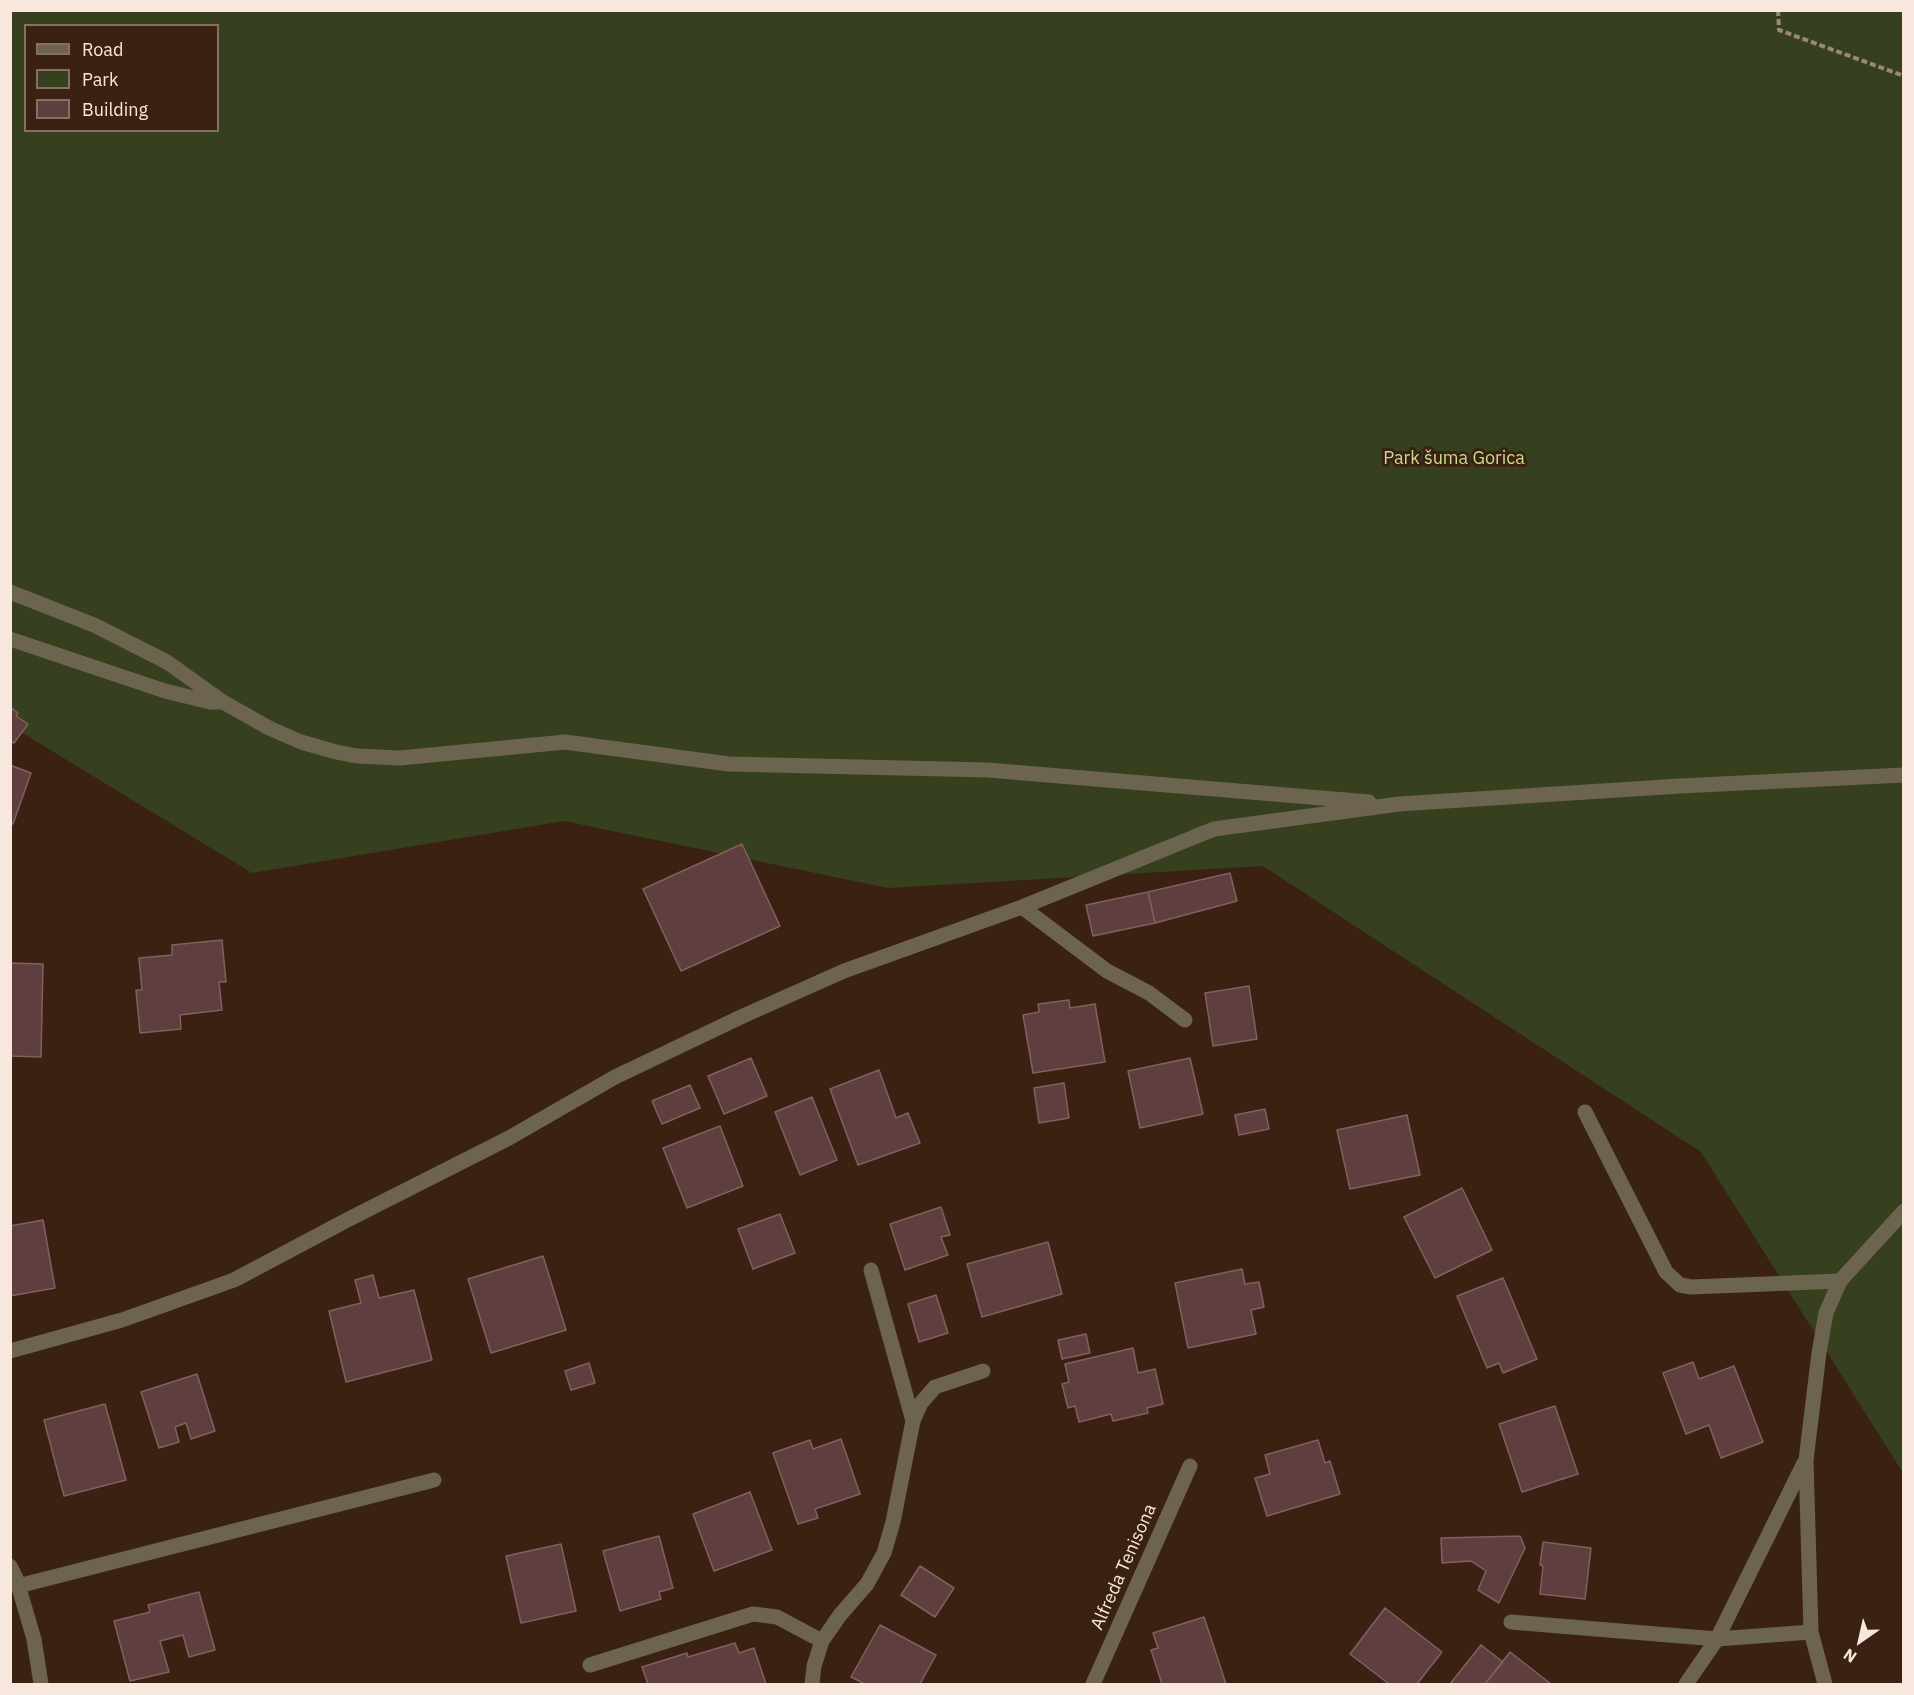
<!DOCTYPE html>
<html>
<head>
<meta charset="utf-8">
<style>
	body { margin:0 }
	#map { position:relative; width:1914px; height:1695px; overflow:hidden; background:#3a2112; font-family:"IBM Plex Sans",sans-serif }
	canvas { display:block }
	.frame { position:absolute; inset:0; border:12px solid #f8e7dd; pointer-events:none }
	.legend { position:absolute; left:24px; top:24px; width:195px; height:108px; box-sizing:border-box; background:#3a2112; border:2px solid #867063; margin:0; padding:8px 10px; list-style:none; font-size:18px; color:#f8e7dd }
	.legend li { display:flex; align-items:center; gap:12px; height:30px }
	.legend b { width:30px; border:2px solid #867063 }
	.north { position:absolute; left:1830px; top:1611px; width:60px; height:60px; -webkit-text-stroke:4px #3a2112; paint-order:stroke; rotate:214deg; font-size:16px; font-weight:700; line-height:24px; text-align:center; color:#f8e7dd }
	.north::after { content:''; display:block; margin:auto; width:21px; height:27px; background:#f8e7dd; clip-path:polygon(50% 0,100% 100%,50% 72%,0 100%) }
</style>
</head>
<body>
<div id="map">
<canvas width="1914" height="1695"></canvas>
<div class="frame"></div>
<ul class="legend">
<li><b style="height:8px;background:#6d6450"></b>Road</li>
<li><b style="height:16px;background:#37401e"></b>Park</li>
<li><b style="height:16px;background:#5f3e40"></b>Building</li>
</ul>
<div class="north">N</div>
</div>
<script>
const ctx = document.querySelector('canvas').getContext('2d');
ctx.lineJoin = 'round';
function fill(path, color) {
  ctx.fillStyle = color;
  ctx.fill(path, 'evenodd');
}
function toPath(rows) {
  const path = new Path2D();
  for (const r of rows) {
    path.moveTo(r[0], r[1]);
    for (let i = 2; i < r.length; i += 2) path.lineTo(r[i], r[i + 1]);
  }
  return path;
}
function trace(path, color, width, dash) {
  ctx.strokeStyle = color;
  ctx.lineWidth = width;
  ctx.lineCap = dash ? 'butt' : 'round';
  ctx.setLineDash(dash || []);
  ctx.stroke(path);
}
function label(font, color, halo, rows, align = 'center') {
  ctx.font = font + ' "IBM Plex Sans",sans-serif';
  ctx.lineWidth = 6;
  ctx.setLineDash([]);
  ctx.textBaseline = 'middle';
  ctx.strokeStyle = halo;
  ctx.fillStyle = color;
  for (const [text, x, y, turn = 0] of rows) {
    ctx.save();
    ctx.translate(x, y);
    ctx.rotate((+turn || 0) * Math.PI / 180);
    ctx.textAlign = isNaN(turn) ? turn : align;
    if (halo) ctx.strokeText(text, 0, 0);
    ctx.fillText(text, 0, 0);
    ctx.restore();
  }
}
fill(toPath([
	[10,11,1903,11,1903,1473,1701,1152,1263,866,888,888,564,821,252,873,11,726],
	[26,26,218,26,218,130,26,130]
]), '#37401e');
const building = toPath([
	[10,707,18,713,16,716,28,724,14,743,10,741,10,707],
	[10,765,31,773,13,824,10,823,10,765],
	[742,844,780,926,681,971,643,889,742,844],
	[1230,873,1237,901,1155,923,1148,892,1230,873],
	[1148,892,1155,923,1093,936,1086,905,1148,892],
	[222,940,226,982,219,982,222,1010,180,1015,181,1029,140,1033,136,990,142,990,139,958,172,955,172,945,222,940],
	[10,963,43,964,41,1057,10,1056,10,963],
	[1249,986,1257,1039,1213,1046,1205,993,1249,986],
	[1069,1000,1070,1008,1095,1004,1105,1062,1033,1073,1023,1015,1039,1012,1038,1004,1069,1000],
	[751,1058,767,1096,724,1114,708,1076,751,1058],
	[1190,1058,1203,1114,1140,1128,1128,1071,1190,1058],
	[879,1070,896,1118,908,1113,920,1143,858,1165,830,1089,879,1070],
	[1064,1083,1069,1118,1039,1123,1034,1088,1064,1083],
	[690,1085,700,1108,662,1124,652,1101,690,1085],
	[812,1097,837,1160,800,1175,775,1112,812,1097],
	[1265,1109,1269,1129,1239,1135,1235,1115,1265,1109],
	[1407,1115,1420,1175,1350,1189,1337,1130,1407,1115],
	[720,1126,743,1186,687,1208,663,1148,720,1126],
	[1462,1188,1492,1250,1435,1278,1404,1217,1462,1188],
	[941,1207,950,1235,941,1237,948,1255,905,1270,890,1224,941,1207],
	[780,1214,795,1253,753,1269,738,1229,780,1214],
	[43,1220,55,1288,10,1296,10,1226,43,1220],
	[1048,1242,1062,1294,982,1317,967,1264,1048,1242],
	[543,1256,566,1330,491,1353,468,1279,543,1256],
	[1242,1269,1245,1284,1259,1282,1264,1307,1251,1310,1256,1334,1188,1348,1175,1283,1242,1269],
	[373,1275,379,1298,414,1290,432,1360,346,1382,329,1311,361,1303,355,1280,373,1275],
	[1503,1278,1537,1359,1503,1373,1499,1363,1487,1368,1457,1296,1503,1278],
	[936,1295,948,1333,919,1342,908,1304,936,1295],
	[1086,1334,1090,1353,1062,1359,1058,1340,1086,1334],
	[1133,1348,1138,1373,1155,1369,1163,1404,1147,1408,1148,1413,1113,1421,1111,1414,1079,1422,1075,1406,1068,1408,1062,1384,1069,1382,1065,1364,1133,1348],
	[1693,1362,1699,1379,1734,1366,1763,1442,1721,1458,1709,1425,1686,1434,1663,1373,1693,1362],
	[589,1363,595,1383,571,1390,565,1371,589,1363],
	[197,1374,215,1431,191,1439,186,1423,175,1427,179,1442,159,1448,141,1392,197,1374],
	[105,1404,126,1480,64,1496,44,1420,105,1404],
	[1555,1406,1578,1474,1522,1492,1499,1424,1555,1406],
	[841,1439,860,1494,815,1509,818,1518,798,1524,773,1453,810,1440,813,1449,841,1439],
	[1318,1440,1325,1463,1330,1461,1340,1494,1267,1516,1255,1478,1270,1474,1265,1455,1318,1440],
	[750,1492,772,1550,714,1571,693,1514,750,1492],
	[659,1536,673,1588,659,1592,661,1599,620,1611,603,1551,659,1536],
	[1520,1536,1525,1548,1499,1603,1478,1590,1486,1571,1471,1561,1442,1563,1441,1538,1520,1536],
	[1543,1542,1591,1548,1585,1599,1540,1594,1543,1566,1540,1565,1543,1542],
	[561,1544,576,1611,521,1623,506,1556,561,1544],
	[920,1566,954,1588,935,1617,901,1595,920,1566],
	[199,1592,215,1650,189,1657,183,1635,160,1641,169,1672,130,1681,114,1621,150,1612,148,1605,199,1592],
	[1385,1608,1442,1652,1417,1684,1389,1684,1350,1654,1385,1608],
	[1204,1617,1226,1684,1162,1684,1151,1650,1158,1648,1153,1633,1204,1617],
	[880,1625,936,1655,920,1684,865,1684,851,1677,880,1625],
	[735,1643,739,1653,754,1648,766,1684,648,1684,642,1667,687,1653,688,1657,735,1643],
	[1481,1645,1503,1662,1485,1684,1450,1684,1481,1645],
	[1510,1652,1551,1684,1485,1684,1510,1652]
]);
fill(building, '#5f3e40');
trace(building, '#835f60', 1.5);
trace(toPath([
	[1778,10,1779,30,1904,76]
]), '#9b867a', 4, [6, 3]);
trace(toPath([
	[1022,907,1107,971,1149,993,1185,1020],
	[1585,1112,1666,1272,1680,1285,1691,1287,1840,1281],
	[871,1270,913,1421]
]), '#6d6450', 15);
trace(toPath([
	[10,592,94,625,167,662,223,702,269,728,301,742,336,752,357,756,400,758,565,742,729,764,988,770,1369,802],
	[10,639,165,691,210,702,223,702],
	[10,1351,122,1320,234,1280,349,1219,509,1138,615,1077,743,1016,844,971,1022,907,1214,829,1399,804,1680,786,1904,775],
	[10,1566,16,1578,34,1639,41,1684],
	[18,1586,434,1480],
	[1511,1622,1717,1639,1811,1632],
	[590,1665,753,1614,777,1617,822,1641],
	[812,1684,814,1666,822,1641,840,1615,867,1584,884,1553,893,1522,913,1421,921,1403,935,1387,983,1371],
	[1093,1684,1190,1466],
	[1686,1684,1717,1639,1804,1463],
	[1825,1684,1811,1632,1806,1460,1819,1353,1826,1313,1840,1281,1904,1211]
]), '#6d6450', 15);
label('18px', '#c8dc90', '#3a2112', [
	["Park šuma Gorica",1454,459]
]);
label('18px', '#f8e7dd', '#3a2112', [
	["Alfreda Tenisona",1124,1567,-66]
]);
</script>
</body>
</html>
